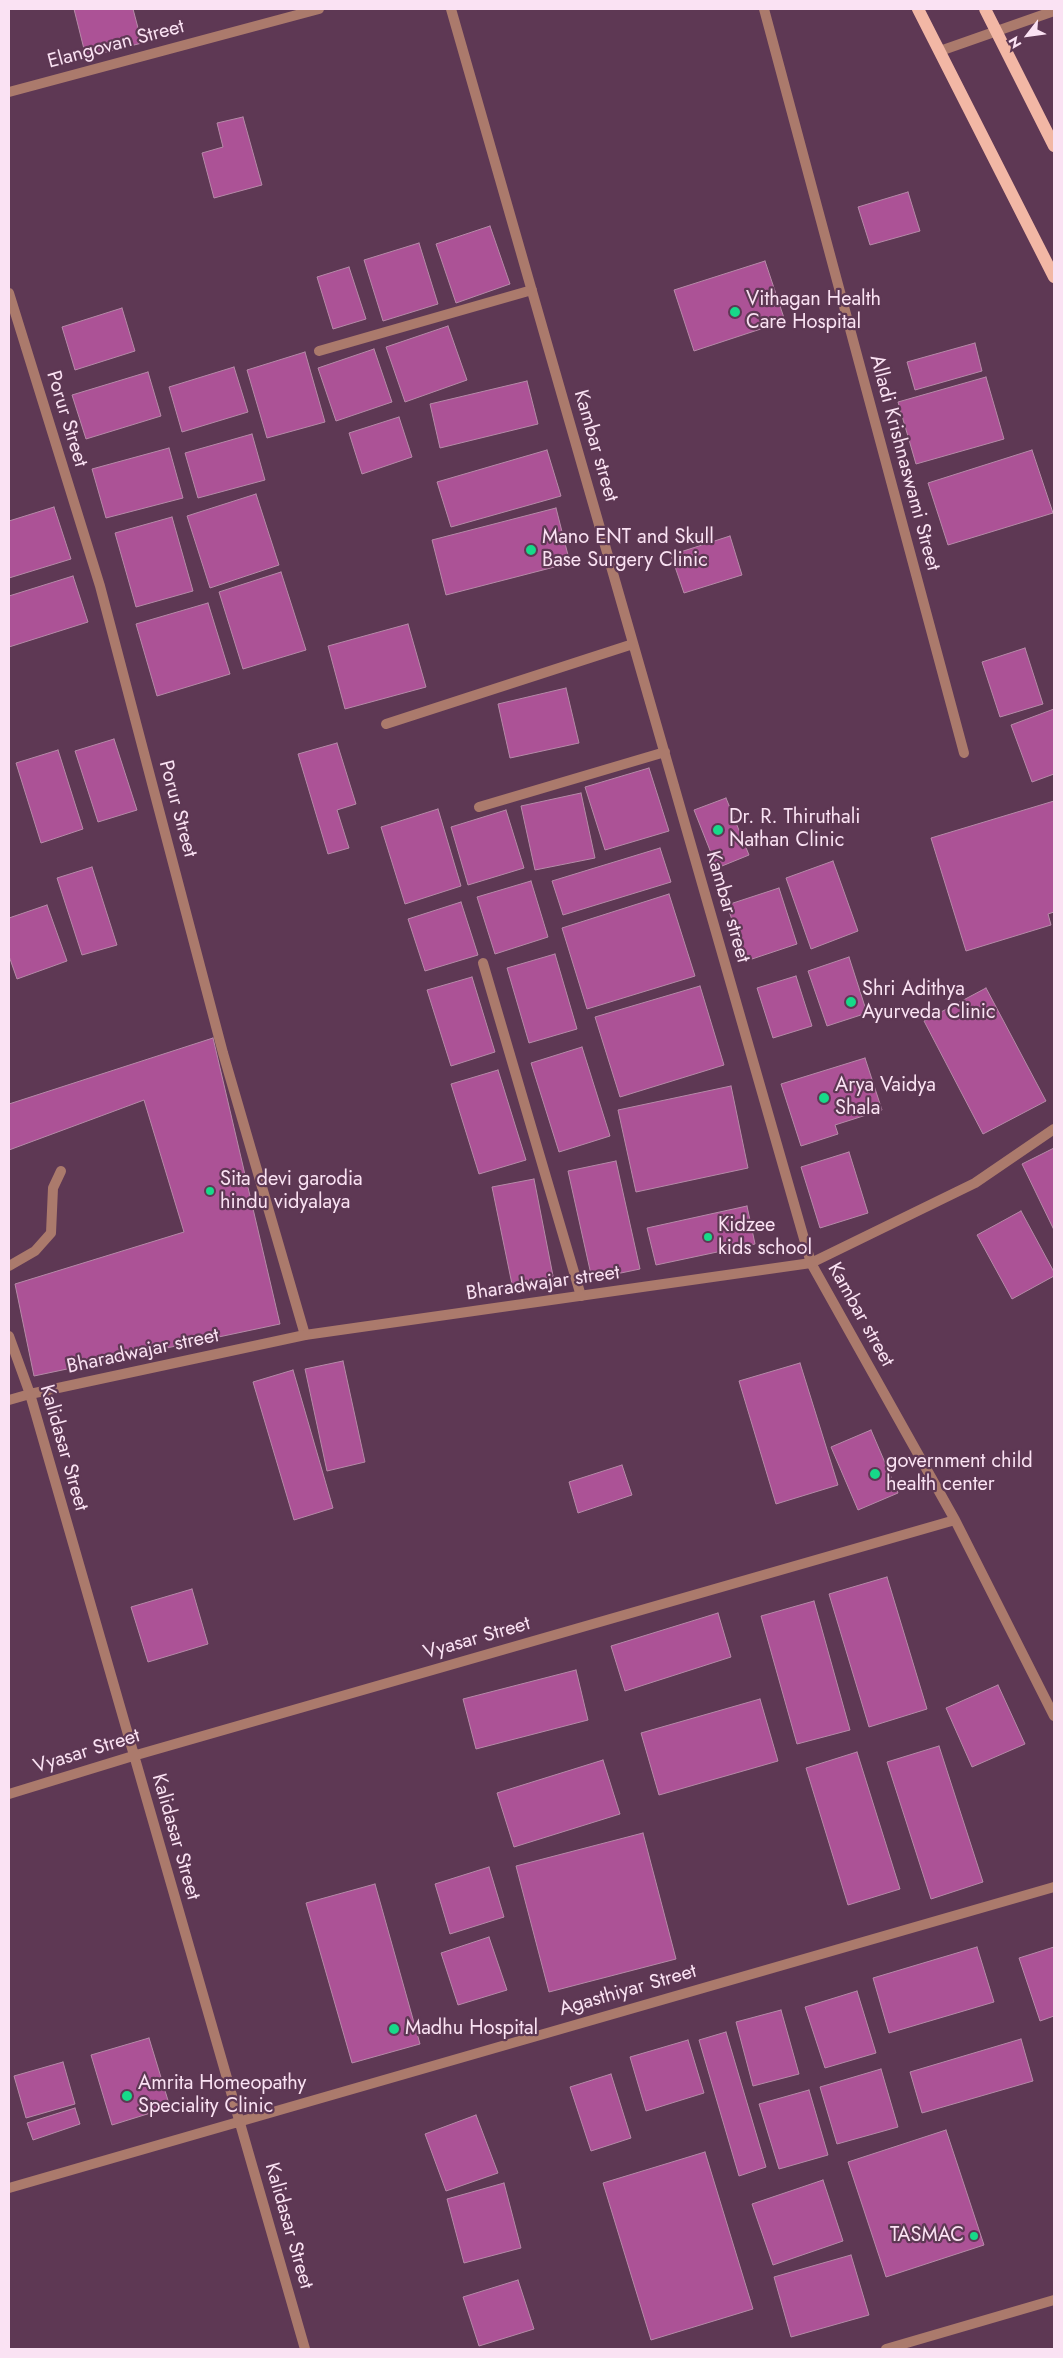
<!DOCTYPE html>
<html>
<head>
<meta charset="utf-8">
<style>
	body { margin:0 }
	#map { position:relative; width:1063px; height:2358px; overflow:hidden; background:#5e3854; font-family:Jost,sans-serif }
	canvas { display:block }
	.frame { position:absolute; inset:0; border:10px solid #fae2f3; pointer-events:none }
	.north { position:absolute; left:1003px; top:10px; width:50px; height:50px; -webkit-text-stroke:4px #5e3854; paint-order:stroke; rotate:240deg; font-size:14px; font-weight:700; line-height:20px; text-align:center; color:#fae2f3 }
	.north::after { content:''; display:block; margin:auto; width:18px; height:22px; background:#fae2f3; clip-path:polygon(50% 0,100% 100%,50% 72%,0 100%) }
</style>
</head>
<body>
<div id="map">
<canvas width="1063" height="2358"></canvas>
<div class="frame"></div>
<div class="north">N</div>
</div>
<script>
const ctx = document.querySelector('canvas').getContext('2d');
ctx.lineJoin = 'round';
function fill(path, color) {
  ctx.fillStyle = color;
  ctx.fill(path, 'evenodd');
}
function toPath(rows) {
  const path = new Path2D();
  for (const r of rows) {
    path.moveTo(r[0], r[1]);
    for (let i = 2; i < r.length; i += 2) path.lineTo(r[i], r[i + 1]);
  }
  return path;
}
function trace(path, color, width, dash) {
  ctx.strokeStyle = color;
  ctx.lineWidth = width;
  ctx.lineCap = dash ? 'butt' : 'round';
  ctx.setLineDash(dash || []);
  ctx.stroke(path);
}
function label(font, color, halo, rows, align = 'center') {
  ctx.font = font + ' Jost,sans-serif';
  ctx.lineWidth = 4.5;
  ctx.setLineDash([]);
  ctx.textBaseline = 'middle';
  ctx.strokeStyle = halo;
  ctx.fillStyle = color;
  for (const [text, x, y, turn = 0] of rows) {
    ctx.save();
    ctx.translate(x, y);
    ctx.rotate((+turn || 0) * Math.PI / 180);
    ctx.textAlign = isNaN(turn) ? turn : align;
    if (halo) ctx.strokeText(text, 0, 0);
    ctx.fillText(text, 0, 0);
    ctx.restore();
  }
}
const building = toPath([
	[74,9,133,9,142,43,86,57,74,9],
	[243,117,262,185,214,198,202,153,223,147,217,123,243,117],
	[908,192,920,231,870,245,858,207,908,192],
	[490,226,510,284,456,303,436,244,490,226],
	[419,243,438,304,383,321,364,260,419,243],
	[765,261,785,321,694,351,674,290,765,261],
	[349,267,366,319,333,329,317,277,349,267],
	[122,308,135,351,75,370,62,327,122,308],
	[448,326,467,380,405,402,386,347,448,326],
	[975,343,982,371,915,390,907,362,975,343],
	[374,349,392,402,336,421,318,368,374,349],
	[305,352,325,422,267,438,247,370,305,352],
	[234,367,248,412,182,432,169,387,234,367],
	[148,372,161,416,86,439,72,395,148,372],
	[986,377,1004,439,916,464,898,402,986,377],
	[527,381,538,424,440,448,430,404,527,381],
	[399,417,412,457,362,474,349,433,399,417],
	[252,434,265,480,198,498,185,453,252,434],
	[169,448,183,498,106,518,92,469,169,448],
	[547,450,561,496,451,527,437,482,547,450],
	[1032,450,1053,513,948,545,928,483,1032,450],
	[256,494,279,565,210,588,187,516,256,494],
	[54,507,71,559,9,578,9,521,54,507],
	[556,508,570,563,446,595,432,540,556,508],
	[172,517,193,591,136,607,115,533,172,517],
	[730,536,742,575,684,593,671,555,730,536],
	[281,572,306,650,243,669,219,592,281,572],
	[73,576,88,622,9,647,9,596,73,576],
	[208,603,230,674,157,696,136,624,208,603],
	[408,624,426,687,345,709,328,646,408,624],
	[1025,648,1043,704,1000,717,982,662,1025,648],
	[566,688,579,743,510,758,498,704,566,688],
	[1054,709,1054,774,1032,782,1011,725,1054,709],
	[114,739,137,810,98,822,75,751,114,739],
	[337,743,356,804,337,810,349,848,328,854,298,754,337,743],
	[58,750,83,829,41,843,16,763,58,750],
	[649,768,669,831,605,850,585,787,649,768],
	[581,793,595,858,535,870,521,806,581,793],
	[726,798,749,855,717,868,694,810,726,798],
	[1054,801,1054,912,1048,914,1051,925,966,951,931,838,1054,801],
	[438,809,461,886,405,904,381,827,438,809],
	[506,810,524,868,468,885,451,827,506,810],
	[660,848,671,882,563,915,552,881,660,848],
	[833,861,858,931,811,949,786,878,833,861],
	[92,867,117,945,82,955,57,878,92,867],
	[531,881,548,937,495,954,477,897,531,881],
	[779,888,797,944,746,961,727,905,779,888],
	[669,894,695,976,587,1009,562,928,669,894],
	[461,902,478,955,425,971,408,919,461,902],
	[47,905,67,961,17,979,9,956,9,918,47,905],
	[555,954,577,1029,529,1043,507,968,555,954],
	[849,957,867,1013,827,1026,808,971,849,957],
	[796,976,812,1026,773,1038,757,988,796,976],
	[472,977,495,1052,451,1066,427,990,472,977],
	[700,986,724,1065,620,1097,595,1017,700,986],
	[986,988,1046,1101,983,1134,924,1021,986,988],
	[213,1038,280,1324,34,1376,15,1284,184,1232,144,1100,9,1150,9,1104,213,1038],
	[582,1047,610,1136,559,1152,531,1063,582,1047],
	[865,1058,882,1110,835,1125,838,1134,801,1146,781,1084,865,1058],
	[498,1070,526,1160,479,1174,451,1084,498,1070],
	[731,1086,748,1168,636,1192,618,1110,731,1086],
	[1054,1148,1054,1230,1022,1164,1054,1148],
	[849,1152,868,1213,820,1228,801,1167,849,1152],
	[616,1161,640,1269,592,1279,568,1171,616,1161],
	[534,1179,554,1281,513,1289,492,1187,534,1179],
	[747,1206,755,1244,656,1265,647,1228,747,1206],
	[1021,1211,1054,1272,1054,1276,1012,1299,977,1235,1021,1211],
	[343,1361,365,1462,327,1471,305,1369,343,1361],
	[800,1363,838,1485,776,1504,739,1381,800,1363],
	[293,1370,333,1508,294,1520,253,1382,293,1370],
	[871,1430,898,1493,858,1510,831,1447,871,1430],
	[622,1465,632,1495,578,1513,569,1482,622,1465],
	[887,1577,927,1709,869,1727,829,1594,887,1577],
	[192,1589,208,1644,148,1662,131,1607,192,1589],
	[814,1601,850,1730,797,1744,761,1616,814,1601],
	[718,1613,731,1657,625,1691,611,1646,718,1613],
	[576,1670,588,1720,476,1749,463,1699,576,1670],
	[998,1685,1025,1744,972,1767,946,1708,998,1685],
	[760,1699,778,1761,659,1795,641,1733,760,1699],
	[939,1746,983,1882,931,1899,887,1762,939,1746],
	[857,1752,900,1889,848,1905,806,1768,857,1752],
	[603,1760,620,1814,514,1847,497,1793,603,1760],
	[643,1833,676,1959,549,1992,516,1866,643,1833],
	[489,1867,504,1917,450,1934,435,1884,489,1867],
	[375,1884,420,2044,352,2063,306,1903,375,1884],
	[489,1937,507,1990,458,2005,441,1953,489,1937],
	[977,1947,994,2002,889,2033,873,1978,977,1947],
	[1054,1947,1054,2016,1040,2021,1019,1958,1054,1947],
	[857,1991,876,2053,825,2068,805,2007,857,1991],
	[781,2010,799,2074,753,2086,736,2022,781,2010],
	[726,2032,766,2167,739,2176,699,2040,726,2032],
	[149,2038,170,2107,112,2125,91,2055,149,2038],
	[1021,2039,1033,2081,922,2113,910,2072,1021,2039],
	[688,2040,704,2093,646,2111,630,2057,688,2040],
	[63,2062,75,2104,26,2118,14,2076,63,2062],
	[881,2069,898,2127,837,2144,820,2087,881,2069],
	[611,2074,631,2138,591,2151,570,2087,611,2074],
	[809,2090,828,2155,779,2169,759,2104,809,2090],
	[75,2108,80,2124,33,2140,27,2123,75,2108],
	[476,2115,498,2173,446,2191,425,2134,476,2115],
	[946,2130,984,2245,886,2277,848,2162,946,2130],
	[705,2152,753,2309,651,2340,603,2183,705,2152],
	[823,2180,843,2241,773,2265,752,2204,823,2180],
	[504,2183,521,2248,464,2263,447,2199,504,2183],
	[851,2255,869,2315,791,2337,774,2277,851,2255],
	[518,2280,534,2329,479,2346,463,2297,518,2280]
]);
fill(building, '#ac5296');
trace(building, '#b68aa8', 1);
trace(toPath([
	[9,1266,35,1251,51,1233,53,1188,61,1171]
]), '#ab7a6c', 10);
trace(toPath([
	[451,9,811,1263,955,1520,1054,1716],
	[764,9,964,753],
	[940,51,1054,11],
	[9,92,319,9],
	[9,293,100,586,223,1053,305,1335],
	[319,351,532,290],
	[386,724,633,644],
	[479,807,665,752],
	[483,963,581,1296],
	[9,1400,30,1394,305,2349],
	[9,1794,133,1756,955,1520],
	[9,2188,1054,1887]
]), '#ab7a6c', 10);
trace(toPath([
	[9,1336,30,1394,305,1335,811,1263,975,1183,1054,1129],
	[886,2349,1054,2300]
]), '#ab7a6c', 10);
trace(toPath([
	[918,9,1054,277],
	[985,9,1054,146]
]), '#f2b7a5', 12);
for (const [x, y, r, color] of [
	[735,312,6,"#17d989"],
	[531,550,6,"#17d989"],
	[718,830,6,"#17d989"],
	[851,1002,6,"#17d989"],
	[824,1098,6,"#17d989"],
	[210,1191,5,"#17d989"],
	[708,1237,5,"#17d989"],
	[875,1474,6,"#17d989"],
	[394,2029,6,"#17d989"],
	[127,2096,6,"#17d989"],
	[974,2236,5,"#17d989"]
]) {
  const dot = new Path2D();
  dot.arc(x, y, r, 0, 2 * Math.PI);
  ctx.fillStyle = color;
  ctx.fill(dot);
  trace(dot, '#5e3854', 2);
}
label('20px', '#fae2f3', '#5e3854', [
	["Elangovan Street",116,45,-15],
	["Porur Street",66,419,73],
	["Kambar street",595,446,74],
	["Alladi Krishnaswami Street",904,463,75],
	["Porur Street",177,809,75],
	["Kambar street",727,907,74],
	["Bharadwajar street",543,1284,-8],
	["Kambar street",860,1315,61],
	["Bharadwajar street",143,1352,-12],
	["Kalidasar Street",63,1448,74],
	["Vyasar Street",477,1639,-16],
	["Vyasar Street",87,1752,-17],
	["Kalidasar Street",175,1837,74],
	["Agasthiyar Street",628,1991,-16],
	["Kalidasar Street",288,2226,74]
]);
label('20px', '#fae2f3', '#5e3854', [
	["Vithagan Health",746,300],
	["Care Hospital",746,323],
	["Mano ENT and Skull",542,538],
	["Base Surgery Clinic",542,561],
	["Dr. R. Thiruthali",729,818],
	["Nathan Clinic",729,841],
	["Shri Adithya",862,990],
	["Ayurveda Clinic",862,1013],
	["Arya Vaidya",835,1086],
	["Shala",835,1109],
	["Sita devi garodia",220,1180],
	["hindu vidyalaya",220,1203],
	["Kidzee",718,1226],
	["kids school",718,1249],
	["government child",886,1462],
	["health center",886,1485],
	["Madhu Hospital",405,2029],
	["Amrita Homeopathy",138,2084],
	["Speciality Clinic",138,2107],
	["TASMAC",964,2236,"right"]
], 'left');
</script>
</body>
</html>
